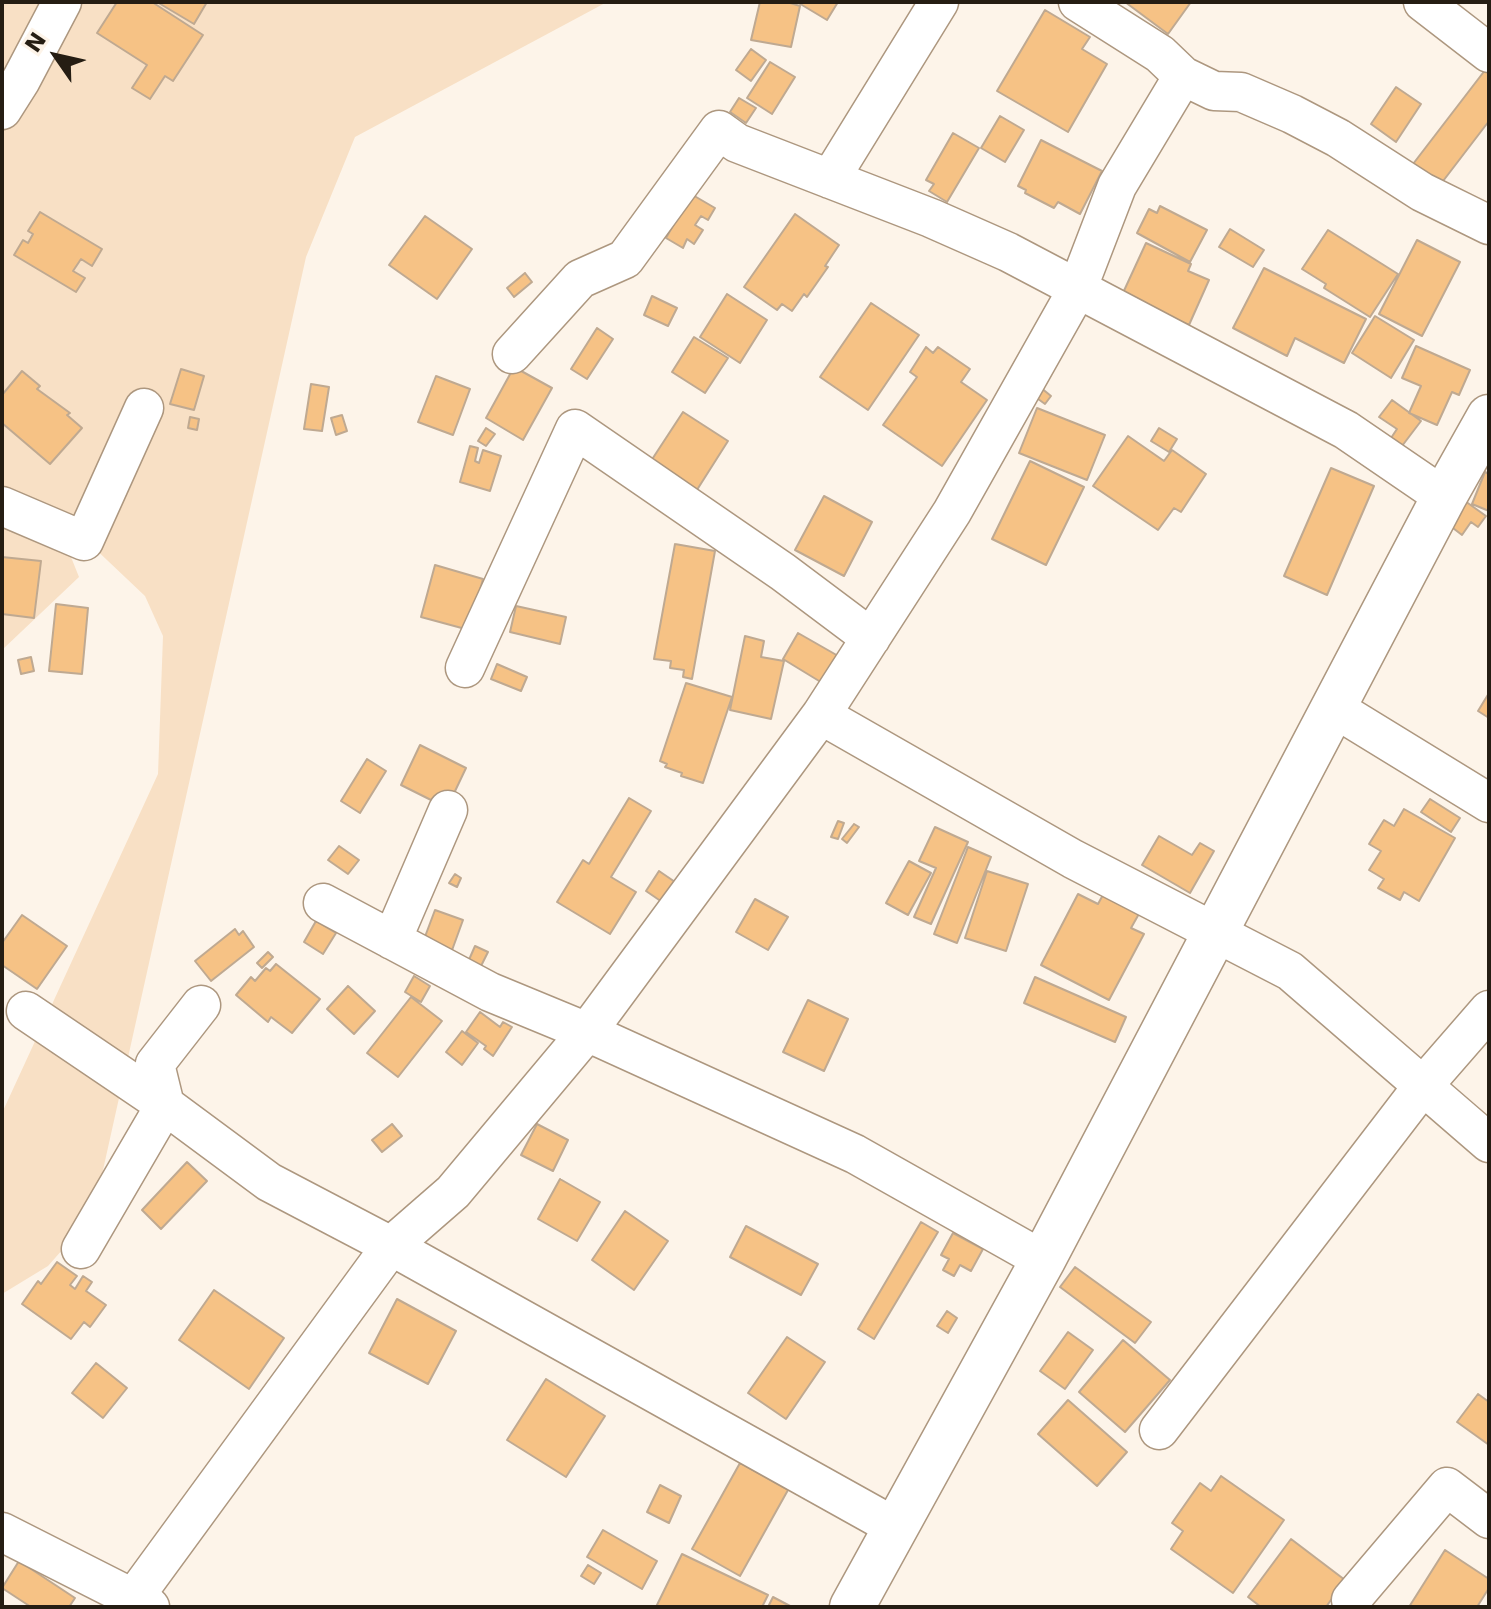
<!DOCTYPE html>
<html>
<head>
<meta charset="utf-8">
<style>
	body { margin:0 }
	#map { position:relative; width:1491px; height:1609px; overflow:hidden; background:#fdf4e9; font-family:"DejaVu Sans",sans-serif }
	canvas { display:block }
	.frame { position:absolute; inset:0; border:4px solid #251d13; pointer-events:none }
	.north { position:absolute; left:16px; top:16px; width:80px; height:80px; -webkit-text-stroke:6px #fdf4e9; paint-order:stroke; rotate:304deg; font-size:22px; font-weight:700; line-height:32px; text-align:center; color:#251d13 }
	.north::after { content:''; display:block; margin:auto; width:28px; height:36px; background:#251d13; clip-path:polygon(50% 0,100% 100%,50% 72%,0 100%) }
</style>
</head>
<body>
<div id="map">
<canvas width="1491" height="1609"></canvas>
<div class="frame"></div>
<div class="north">N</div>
</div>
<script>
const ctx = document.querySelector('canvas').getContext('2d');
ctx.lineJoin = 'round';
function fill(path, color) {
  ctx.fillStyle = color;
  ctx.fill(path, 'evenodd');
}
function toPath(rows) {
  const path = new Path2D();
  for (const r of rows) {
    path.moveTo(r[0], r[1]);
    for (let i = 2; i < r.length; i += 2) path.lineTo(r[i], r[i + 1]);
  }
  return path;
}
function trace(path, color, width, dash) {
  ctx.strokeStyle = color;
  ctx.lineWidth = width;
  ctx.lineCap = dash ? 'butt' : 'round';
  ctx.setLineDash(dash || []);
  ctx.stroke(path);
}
fill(toPath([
	[2,2,607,2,355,137,306,257,93,1215,48,1266,2,1294,2,1113,158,774,163,636,145,596,51,507,79,577,2,650]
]), '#f8e0c5');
const building = toPath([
	[117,2,152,2,203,35,173,81,165,76,150,99,132,88,147,65,97,33,117,2],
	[157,2,207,2,194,24,157,2],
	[760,2,787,2,800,6,791,47,751,40,760,2],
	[797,2,838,2,827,20,797,2],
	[1125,2,1191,2,1168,34,1125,2],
	[1045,10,1090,37,1082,49,1107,64,1068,132,997,91,1045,10],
	[751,49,766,60,751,81,736,70,751,49],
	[770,62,795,77,772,114,747,98,770,62],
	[1489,65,1489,121,1440,185,1413,164,1489,65],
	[1396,87,1421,104,1396,142,1371,124,1396,87],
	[739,98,756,108,746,123,730,112,739,98],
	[1000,116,1024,130,1005,162,981,148,1000,116],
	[953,133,979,148,947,202,929,191,934,184,926,180,953,133],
	[1041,140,1102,171,1080,214,1058,202,1054,208,1025,193,1026,190,1018,186,1041,140],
	[691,194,715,208,708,220,701,216,695,225,703,230,694,244,687,239,683,248,666,238,691,194],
	[1160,206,1207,230,1190,262,1137,233,1149,209,1157,213,1160,206],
	[40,212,102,249,92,266,81,259,73,271,85,278,76,292,14,255,23,240,28,243,33,234,28,231,40,212],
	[795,214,839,245,825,266,828,267,807,297,804,294,792,311,782,304,777,310,744,287,795,214],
	[425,216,472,249,437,299,389,265,425,216],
	[1230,229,1264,250,1253,267,1219,247,1230,229],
	[1328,230,1398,274,1370,317,1324,288,1326,284,1302,269,1328,230],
	[1417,240,1460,262,1422,336,1379,314,1417,240],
	[1146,243,1191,264,1188,271,1209,280,1189,325,1122,295,1146,243],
	[1264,268,1366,319,1344,363,1295,338,1287,356,1233,328,1264,268],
	[525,273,532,282,514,297,507,288,525,273],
	[727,294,767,320,740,363,700,337,727,294],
	[652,296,677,308,668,326,644,315,652,296],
	[871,303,919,335,868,410,820,377,871,303],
	[1375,316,1414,340,1391,378,1352,353,1375,316],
	[597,328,613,339,587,379,571,369,597,328],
	[694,337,728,358,705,393,672,372,694,337],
	[1416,346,1470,370,1459,395,1452,392,1437,425,1409,413,1421,386,1402,378,1416,346],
	[926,347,933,353,938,347,970,369,961,382,987,400,942,466,883,425,917,377,910,372,926,347],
	[514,367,552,388,523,440,486,418,514,367],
	[181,369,204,376,194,410,170,404,181,369],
	[22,371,40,386,37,389,70,413,67,415,82,428,50,464,2,423,2,395,22,371],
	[436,376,470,389,453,435,418,422,436,376],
	[311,384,329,387,322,431,304,429,311,384],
	[1040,387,1051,396,1045,404,1034,396,1040,387],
	[1392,400,1421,421,1402,446,1391,438,1397,429,1379,417,1392,400],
	[1037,408,1105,435,1087,480,1019,453,1037,408],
	[683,412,728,441,695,493,649,464,683,412],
	[342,415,347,431,336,435,331,418,342,415],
	[190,417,199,419,197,430,188,428,190,417],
	[486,428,495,434,486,446,478,441,486,428],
	[1159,428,1177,439,1169,452,1151,441,1159,428],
	[1128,436,1164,461,1172,450,1206,474,1181,512,1174,508,1158,530,1093,486,1128,436],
	[470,446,478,448,475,461,479,463,483,450,501,456,490,491,460,482,470,446],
	[1030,461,1084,487,1046,565,992,539,1030,461],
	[1331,468,1374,486,1327,595,1284,576,1331,468],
	[1485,472,1489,474,1489,511,1472,504,1485,472],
	[824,496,872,522,844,576,795,550,824,496],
	[1465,501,1486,516,1478,527,1471,522,1462,535,1449,525,1465,501],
	[675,544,715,551,692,679,683,677,684,670,670,668,671,661,654,659,675,544],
	[2,557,41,561,34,618,2,614,2,557],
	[435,565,483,579,469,630,421,617,435,565],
	[56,604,88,608,82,674,49,671,56,604],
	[516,606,566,617,560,644,510,632,516,606],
	[798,633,840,657,824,684,783,659,798,633],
	[745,636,764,641,761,657,784,661,771,719,730,710,745,636],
	[31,657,34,671,21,674,18,660,31,657],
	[497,664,527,677,521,691,491,679,497,664],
	[686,683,732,697,703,783,681,776,682,773,665,767,667,764,660,761,686,683],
	[1489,693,1489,718,1478,711,1489,693],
	[420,745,466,768,447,808,401,785,420,745],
	[367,759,386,771,360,813,341,801,367,759],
	[629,798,651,811,611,877,636,892,610,934,557,902,583,860,589,864,629,798],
	[1430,799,1460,818,1451,832,1421,812,1430,799],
	[1404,809,1455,838,1419,901,1404,892,1400,900,1378,888,1384,879,1369,870,1381,851,1369,844,1384,820,1394,826,1404,809],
	[838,821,844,823,838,839,831,837,838,821],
	[854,824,859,827,847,843,842,839,854,824],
	[935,827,968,842,931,924,914,917,936,868,919,861,935,827],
	[1159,836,1192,855,1200,843,1214,851,1190,893,1142,865,1159,836],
	[339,846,359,860,348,874,328,860,339,846],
	[968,847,991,857,957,943,934,934,968,847],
	[909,861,931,873,908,915,886,903,909,861],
	[659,871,678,884,665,904,646,891,659,871],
	[987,871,1028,884,1006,951,965,938,987,871],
	[455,874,461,878,457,887,449,883,455,874],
	[1104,893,1140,912,1131,928,1144,934,1109,1000,1041,965,1078,894,1098,904,1104,893],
	[755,899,788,917,768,950,736,932,755,899],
	[435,910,463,920,451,953,423,942,435,910],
	[22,915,67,946,37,989,2,965,2,943,22,915],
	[316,921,336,933,323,954,304,942,316,921],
	[235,929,239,935,243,931,254,947,211,981,195,961,235,929],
	[475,946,488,952,480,968,468,962,475,946],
	[268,952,273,957,262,968,257,963,268,952],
	[276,964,320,999,292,1033,271,1017,268,1022,236,995,251,977,255,981,266,968,270,971,276,964],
	[414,976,430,986,421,1002,405,992,414,976],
	[1035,977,1126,1017,1115,1042,1024,1003,1035,977],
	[348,986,375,1011,354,1034,327,1009,348,986],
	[411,997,442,1021,398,1077,367,1053,411,997],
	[808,1000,848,1019,824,1071,783,1052,808,1000],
	[480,1012,500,1027,503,1022,512,1027,493,1056,484,1049,486,1046,466,1032,480,1012],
	[462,1031,478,1043,462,1065,446,1052,462,1031],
	[392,1124,402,1136,382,1152,372,1140,392,1124],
	[537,1124,568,1140,553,1171,521,1155,537,1124],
	[187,1162,207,1181,161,1229,142,1210,187,1162],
	[560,1179,600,1202,577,1241,538,1219,560,1179],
	[625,1211,668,1241,634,1290,592,1260,625,1211],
	[921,1222,938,1232,874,1339,858,1329,921,1222],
	[746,1226,818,1264,801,1295,730,1257,746,1226],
	[953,1233,983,1249,971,1271,960,1265,954,1276,943,1270,949,1259,941,1255,953,1233],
	[57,1262,77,1276,70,1285,75,1289,83,1276,92,1282,86,1291,106,1305,90,1327,84,1322,71,1339,22,1304,38,1281,41,1284,57,1262],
	[1075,1267,1151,1322,1135,1343,1060,1287,1075,1267],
	[214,1290,284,1338,249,1389,179,1340,214,1290],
	[397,1299,456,1331,428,1384,369,1353,397,1299],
	[947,1311,957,1318,948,1333,937,1326,947,1311],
	[1068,1332,1093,1350,1065,1389,1040,1371,1068,1332],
	[787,1337,825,1362,786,1419,748,1393,787,1337],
	[1123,1340,1170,1380,1125,1432,1079,1392,1123,1340],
	[96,1363,127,1388,103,1418,72,1393,96,1363],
	[546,1379,605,1416,566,1477,507,1440,546,1379],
	[1478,1394,1489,1402,1489,1445,1457,1422,1478,1394],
	[1068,1400,1127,1452,1097,1486,1038,1434,1068,1400],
	[740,1463,788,1490,740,1576,692,1549,740,1463],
	[1221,1476,1284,1520,1233,1593,1171,1549,1183,1531,1172,1523,1200,1483,1211,1491,1221,1476],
	[660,1485,681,1496,669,1523,647,1512,660,1485],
	[603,1530,657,1561,642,1589,587,1557,603,1530],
	[1291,1539,1345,1580,1326,1607,1261,1607,1248,1597,1291,1539],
	[1445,1550,1489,1579,1489,1588,1477,1607,1409,1607,1445,1550],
	[682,1554,768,1595,762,1607,656,1607,682,1554],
	[19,1561,75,1598,69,1607,31,1607,2,1588,19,1561],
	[588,1565,601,1573,594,1584,581,1576,588,1565],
	[773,1597,792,1607,768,1607,773,1597]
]);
fill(building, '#f6c285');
trace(building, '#bfa991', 2);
const street = toPath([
	[1078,2,1160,54,1183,76,1214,91,1241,92,1292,114,1338,138,1422,192,1489,225],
	[1423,2,1489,53],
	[2,110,21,80,62,2],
	[830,179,939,2],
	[512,354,580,279,625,259,719,130,737,143,931,218,1008,252,1346,430,1444,497],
	[2,506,84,541,144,408],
	[465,668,575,429,783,572,871,638],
	[1334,708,1489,803],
	[821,715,1073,859,1290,971,1489,1143],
	[323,903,490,992,587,1032,855,1154,1043,1260],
	[392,940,448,810],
	[26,1011,165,1105,269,1182,391,1246,895,1527],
	[81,1249,165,1105,155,1064,201,1005],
	[1159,1430,1422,1087,1489,1010],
	[2,1532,150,1607],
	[1351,1600,1447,1487,1489,1519],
	[127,1607,391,1246,453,1192,587,1032,821,715,952,512,1077,290,1117,186,1183,76]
]);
const secondary = toPath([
	[852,1607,1043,1260,1444,497,1489,417]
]);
trace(street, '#ad977f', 41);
trace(secondary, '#ad977f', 47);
trace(street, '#fff', 38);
trace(secondary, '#fff', 44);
</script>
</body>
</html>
